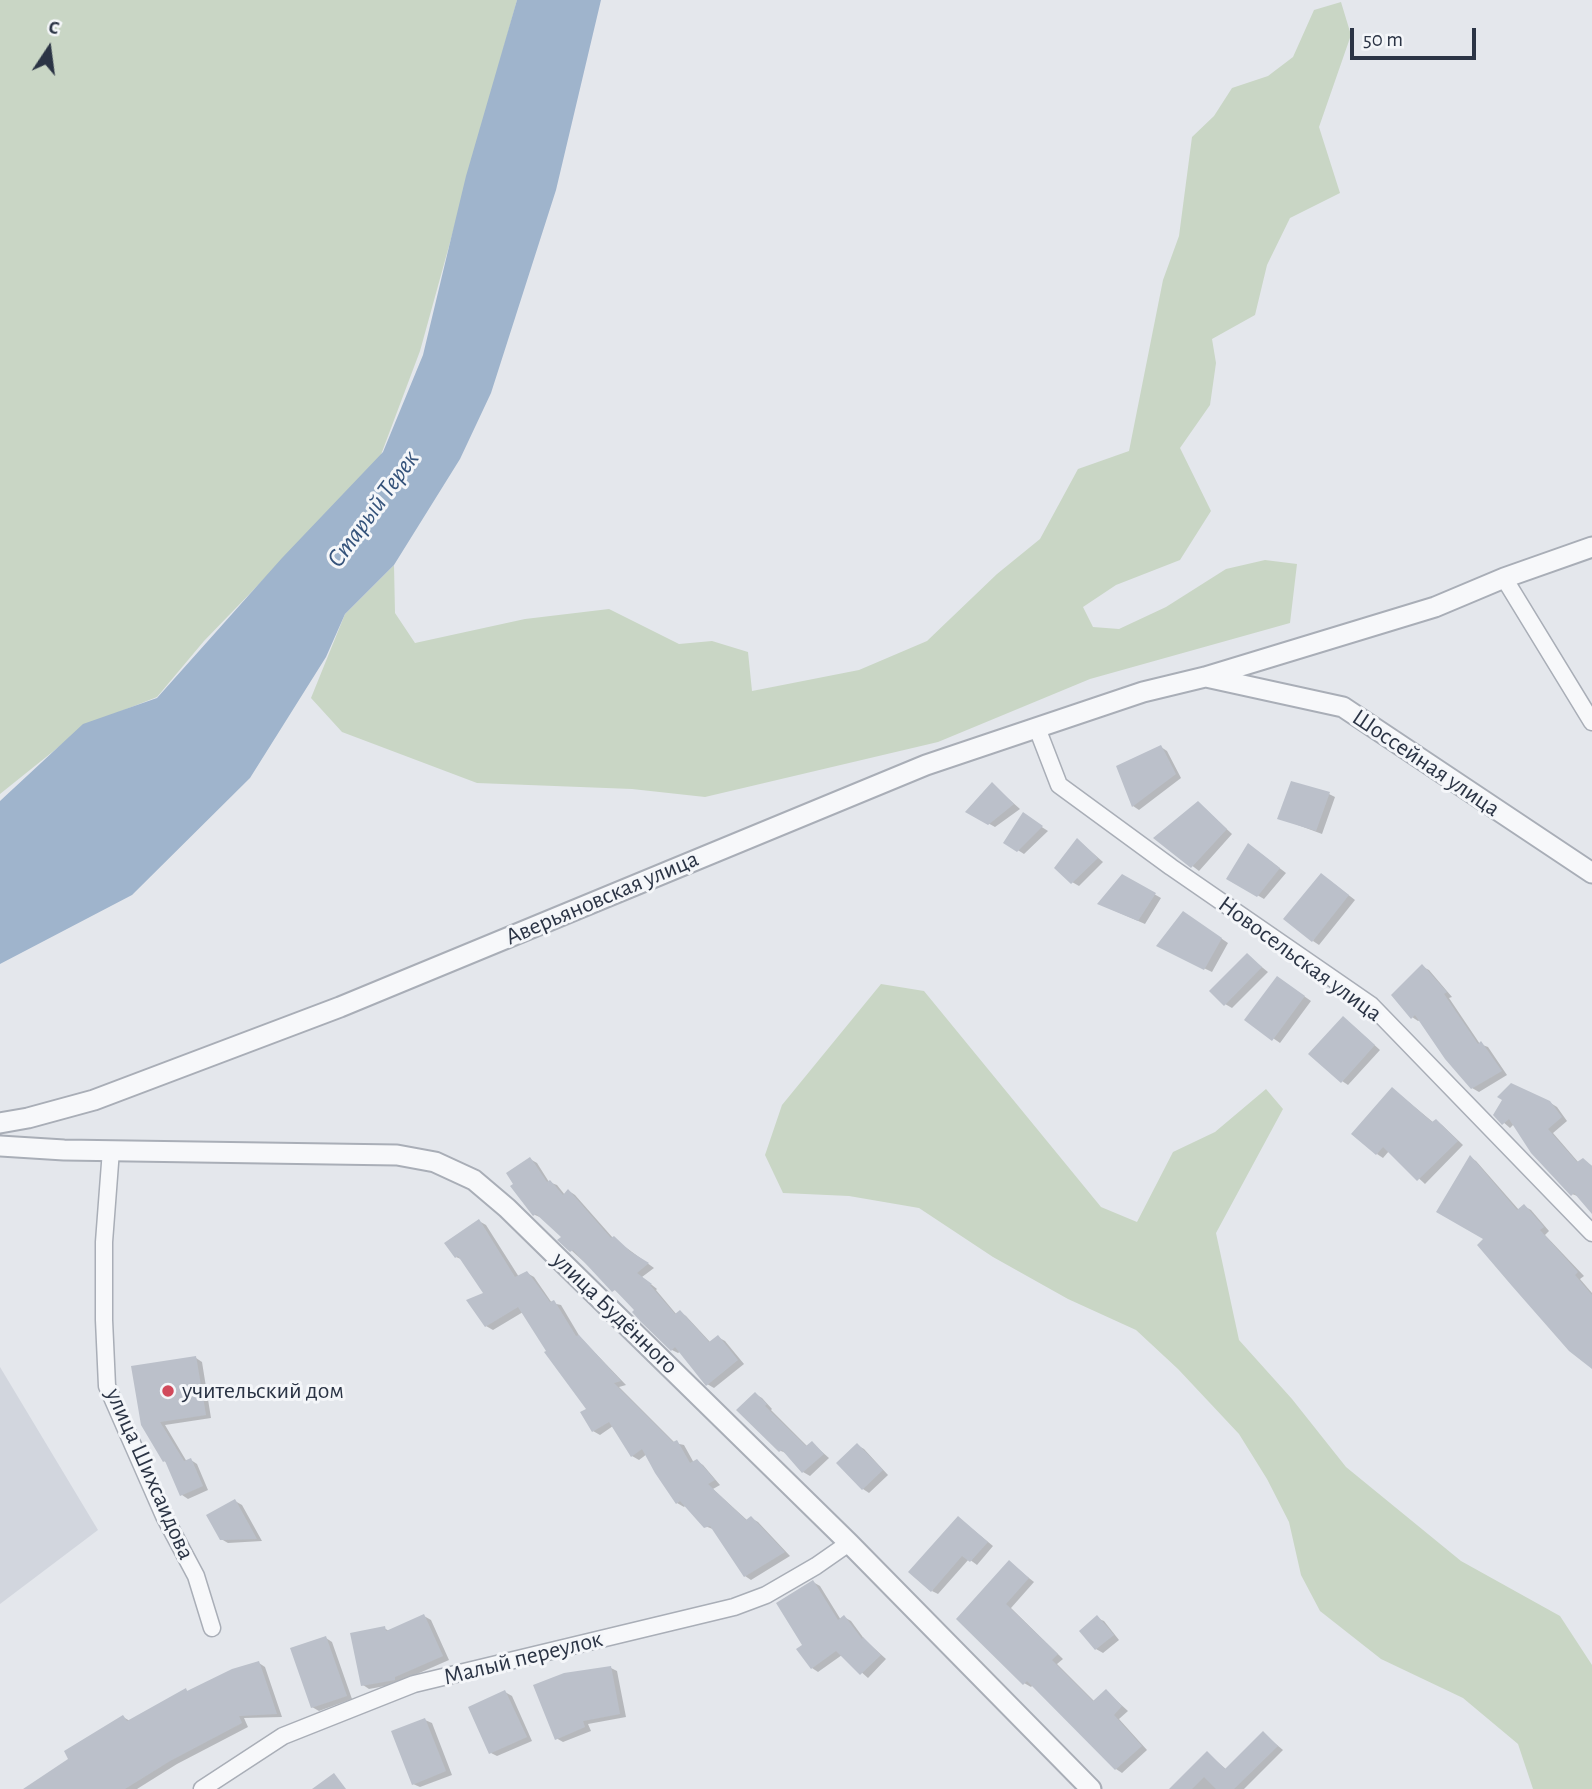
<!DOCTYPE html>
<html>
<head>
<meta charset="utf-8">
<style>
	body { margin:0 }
	#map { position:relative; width:1592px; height:1789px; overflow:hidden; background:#e4e7ec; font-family:"Alegreya Sans",sans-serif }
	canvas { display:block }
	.north { position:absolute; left:14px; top:14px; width:70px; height:70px; -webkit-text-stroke:5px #f4f6f9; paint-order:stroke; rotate:13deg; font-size:19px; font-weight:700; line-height:28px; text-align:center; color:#2b3445 }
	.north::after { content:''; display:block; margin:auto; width:24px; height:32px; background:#2b3445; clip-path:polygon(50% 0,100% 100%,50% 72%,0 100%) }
	.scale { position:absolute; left:1350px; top:28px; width:126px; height:32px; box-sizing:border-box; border:4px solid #2b3445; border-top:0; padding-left:9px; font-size:21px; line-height:24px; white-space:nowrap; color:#2b3445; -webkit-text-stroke:5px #f4f6f9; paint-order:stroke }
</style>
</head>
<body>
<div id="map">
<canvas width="1592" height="1789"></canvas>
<div class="north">С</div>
<div class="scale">50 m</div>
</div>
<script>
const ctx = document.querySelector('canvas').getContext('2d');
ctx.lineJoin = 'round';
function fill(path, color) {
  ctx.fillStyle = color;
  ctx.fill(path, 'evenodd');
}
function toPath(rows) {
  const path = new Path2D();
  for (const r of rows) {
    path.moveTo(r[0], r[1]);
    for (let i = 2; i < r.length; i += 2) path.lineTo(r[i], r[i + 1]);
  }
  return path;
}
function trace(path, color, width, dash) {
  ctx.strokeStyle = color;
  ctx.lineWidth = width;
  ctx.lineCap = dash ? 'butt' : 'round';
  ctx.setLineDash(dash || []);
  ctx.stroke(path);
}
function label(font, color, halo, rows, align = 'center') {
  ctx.font = font + ' "Alegreya Sans",sans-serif';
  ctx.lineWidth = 6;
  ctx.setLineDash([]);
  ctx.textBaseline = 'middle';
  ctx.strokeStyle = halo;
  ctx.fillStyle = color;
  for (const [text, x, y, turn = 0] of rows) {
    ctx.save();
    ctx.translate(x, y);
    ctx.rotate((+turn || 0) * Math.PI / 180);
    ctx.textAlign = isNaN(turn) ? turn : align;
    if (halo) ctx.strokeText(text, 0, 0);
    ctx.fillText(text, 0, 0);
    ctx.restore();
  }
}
fill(toPath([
	[0,1367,98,1530,0,1604]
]), '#d2d6de');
fill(toPath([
	[0,0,517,0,420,351,379,460,204,641,157,697,86,725,0,794],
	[1341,2,1351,35,1319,127,1340,193,1290,218,1267,265,1255,315,1212,339,1216,363,1210,405,1180,448,1211,511,1180,560,1116,585,1083,607,1093,627,1119,629,1166,607,1226,569,1265,560,1297,564,1290,623,1090,679,938,742,705,797,632,789,477,783,342,732,311,698,345,614,394,565,395,613,415,643,525,619,609,609,679,644,712,641,748,652,752,691,859,670,927,641,997,574,1040,539,1078,469,1129,451,1163,280,1179,236,1192,137,1214,116,1232,88,1268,76,1293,57,1314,10],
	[881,984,924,991,1101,1207,1137,1222,1173,1152,1215,1132,1266,1089,1283,1109,1216,1233,1239,1340,1292,1399,1346,1467,1461,1561,1560,1616,1592,1665,1592,1789,1533,1789,1518,1744,1463,1698,1381,1659,1320,1611,1301,1575,1289,1522,1267,1479,1239,1434,1178,1369,1136,1330,1068,1299,993,1257,919,1208,849,1196,783,1193,765,1155,782,1105]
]), '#c9d6c5');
fill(toPath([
	[517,0,601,0,556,190,491,393,460,459,394,565,345,614,326,657,250,778,132,895,0,964,0,801,83,724,157,698,282,558,383,452,423,355,466,176]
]), '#9fb4cc');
fill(toPath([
	[1161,747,1167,751,1181,778,1139,810,1133,806,1118,767],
	[992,784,1020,809,995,827,968,812],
	[1329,794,1335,797,1322,834,1279,818],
	[1199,803,1232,834,1199,871,1156,838],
	[1023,815,1048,831,1024,854,1005,842],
	[1078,840,1103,862,1079,886,1072,882],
	[1255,849,1286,873,1264,899,1228,878],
	[1123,876,1161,898,1145,924,1106,907],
	[1328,879,1355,900,1319,945,1313,941],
	[1190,917,1228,943,1212,972,1164,949],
	[1247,955,1268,972,1232,1008,1225,1004],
	[1423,967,1429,970,1452,997,1449,998,1480,1044,1488,1047,1507,1075,1479,1092,1472,1088,1420,1020,1418,1021,1412,1017],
	[1284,982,1311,1001,1280,1043,1247,1020],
	[1349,1022,1380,1050,1348,1085,1342,1081],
	[1393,1089,1434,1123,1436,1121,1442,1125,1463,1145,1425,1184,1389,1151,1383,1158,1377,1154],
	[1549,1102,1557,1107,1567,1121,1553,1133,1579,1163,1584,1160,1592,1166,1592,1211,1580,1197,1572,1194,1514,1124,1510,1128,1495,1115],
	[1470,1157,1476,1161,1519,1210,1524,1206,1531,1210,1549,1231,1545,1235,1584,1276,1580,1279,1592,1293,1592,1367,1486,1239],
	[530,1159,537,1163,549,1182,557,1185,565,1195,569,1191,575,1195,613,1238,654,1268,642,1277,657,1289,656,1290,677,1315,680,1312,686,1316,711,1343,718,1337,725,1341,744,1364,714,1388,707,1384,681,1351,678,1353,672,1350,637,1310,571,1250,563,1237,542,1218,535,1215],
	[479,1221,486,1225,519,1277,527,1273,534,1277,552,1303,561,1305,580,1337,626,1385,619,1387,675,1443,684,1445,694,1463,697,1461,703,1465,720,1485,713,1489,748,1521,751,1518,758,1522,790,1556,751,1580,745,1576,715,1530,705,1526,686,1505,684,1507,677,1503,647,1454,639,1460,632,1456,613,1426,600,1435,593,1431,588,1409,523,1312,493,1330,486,1326,485,1293,463,1260,456,1257],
	[196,1358,202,1362,211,1418,165,1425,187,1462,191,1460,197,1464,208,1490,188,1499,182,1495,168,1463,164,1461,142,1425],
	[755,1394,762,1398,772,1409,771,1410,808,1447,812,1443,829,1458,810,1476,803,1472,788,1454,781,1451],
	[857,1445,864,1449,888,1475,869,1493,863,1489],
	[235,1501,242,1505,262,1541,228,1543,221,1539],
	[959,1518,993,1546,977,1565,969,1559,938,1594,932,1591],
	[1009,1562,1034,1582,1011,1608,1063,1659,1057,1664,1095,1702,1106,1691,1128,1711,1119,1719,1147,1750,1122,1773,1116,1769,1033,1685,1031,1687,1024,1683,959,1619],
	[813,1582,820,1586,841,1620,844,1617,851,1621,865,1640,886,1659,868,1678,842,1655,818,1672,812,1668,805,1646],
	[424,1616,431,1620,449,1660,401,1681,401,1683,369,1689,363,1685,384,1628,389,1631],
	[1097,1618,1104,1621,1119,1640,1103,1653,1096,1649],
	[326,1638,332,1642,352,1699,319,1711,312,1707],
	[259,1663,265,1667,282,1717,244,1718,248,1727,177,1764,137,1789,26,1789,71,1760,123,1717,130,1721,186,1690,189,1692],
	[611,1668,617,1671,626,1717,588,1724,591,1731,563,1742,556,1738],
	[505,1692,512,1696,532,1741,497,1756,491,1753],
	[425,1720,432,1723,452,1775,420,1787,413,1784],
	[1264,1734,1283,1750,1244,1789,1171,1789,1207,1753,1227,1770]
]), '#0003');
fill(toPath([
	[1161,745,1176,774,1132,807,1116,766],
	[1291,781,1330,792,1316,831,1277,819],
	[992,782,1014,804,988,825,965,812],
	[1198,801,1227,829,1191,868,1153,838],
	[1023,812,1043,826,1017,852,1003,843],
	[1077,838,1098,858,1071,884,1054,868],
	[1248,843,1280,868,1257,897,1226,879],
	[1321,873,1349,895,1312,942,1283,919],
	[1122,874,1156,893,1138,921,1097,904],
	[1183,911,1222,938,1204,970,1156,946],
	[1247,953,1262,967,1224,1006,1209,991],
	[1422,964,1447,992,1444,994,1478,1044,1481,1041,1502,1071,1471,1089,1445,1059,1415,1015,1411,1019,1391,995],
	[1277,976,1305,996,1272,1041,1244,1020],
	[1343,1016,1375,1045,1341,1083,1308,1054],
	[1511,1083,1550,1101,1562,1117,1548,1129,1577,1162,1583,1158,1592,1166,1592,1214,1574,1193,1571,1196,1531,1153,1509,1119,1502,1125,1493,1115,1502,1100,1497,1097],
	[1392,1087,1432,1122,1436,1119,1458,1141,1417,1181,1383,1147,1376,1155,1351,1134],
	[1470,1155,1517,1210,1524,1204,1544,1227,1540,1230,1578,1272,1575,1275,1592,1295,1592,1369,1569,1351,1512,1286,1477,1245,1483,1239,1436,1212],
	[530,1157,547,1182,550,1180,563,1195,568,1189,611,1238,614,1236,631,1252,649,1263,637,1273,652,1284,650,1285,675,1314,680,1310,709,1342,718,1335,738,1360,706,1386,675,1347,671,1351,641,1322,632,1312,634,1310,615,1290,612,1292,573,1250,570,1252,557,1240,561,1237,536,1214,533,1216,510,1186,513,1184,506,1173],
	[479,1219,515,1277,527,1271,550,1302,554,1300,576,1336,579,1335,621,1381,614,1383,673,1442,677,1440,690,1463,697,1459,715,1480,708,1484,746,1520,751,1516,785,1552,744,1577,710,1526,704,1528,680,1501,676,1504,655,1473,642,1449,631,1457,609,1422,592,1432,580,1412,586,1409,544,1352,546,1351,518,1307,485,1327,466,1300,483,1293,458,1256,455,1258,444,1243],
	[196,1356,206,1415,160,1422,184,1461,191,1458,203,1486,180,1496,165,1461,163,1462,141,1425,131,1366],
	[755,1392,767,1404,765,1406,806,1446,812,1441,824,1454,802,1473,782,1450,779,1452,736,1410],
	[857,1443,883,1470,862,1490,836,1463],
	[235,1499,257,1539,220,1540,206,1515],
	[958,1516,988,1542,970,1562,962,1556,931,1592,908,1572],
	[1009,1560,1029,1578,1006,1604,1058,1654,1052,1660,1093,1701,1106,1689,1122,1706,1114,1715,1142,1746,1115,1770,1027,1681,1023,1685,956,1619],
	[813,1580,838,1620,844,1615,862,1639,863,1637,881,1655,860,1675,836,1651,811,1669,796,1649,802,1645,776,1603],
	[424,1614,443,1656,395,1677,395,1680,361,1686,350,1633,385,1626,386,1631],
	[1097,1615,1114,1635,1095,1650,1079,1631],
	[326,1636,347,1696,311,1708,290,1648],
	[259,1661,277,1714,239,1716,242,1723,170,1761,125,1789,23,1789,68,1759,64,1751,123,1715,127,1721,186,1688,187,1691,232,1669],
	[611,1666,620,1714,583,1721,585,1727,555,1740,533,1685,564,1673],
	[505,1690,527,1737,489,1754,468,1707],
	[425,1718,446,1771,412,1785,391,1731],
	[1263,1731,1278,1746,1234,1789,1216,1789,1204,1777,1192,1789,1169,1789,1207,1751,1225,1769],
	[334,1773,346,1789,312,1789]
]), '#bbc0ca');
const minor = toPath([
	[1504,578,1592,722],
	[1037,728,1059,785,1171,867,1371,1005,1592,1233],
	[111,1150,104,1242,104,1320,107,1386,164,1516,196,1576,212,1628],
	[202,1789,283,1736,414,1684,734,1607,766,1595,816,1566,849,1543]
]);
const tertiary = toPath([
	[1206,677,1343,707,1592,873],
	[0,1123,28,1118,94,1100,340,1007,926,765,1143,692,1205,677,1435,607,1504,578,1592,547],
	[0,1146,64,1150,397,1155,435,1162,474,1180,507,1208,849,1543,1091,1789]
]);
trace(minor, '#a9aeb7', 19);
trace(tertiary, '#a9aeb7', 23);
trace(minor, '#f7f8fa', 16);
trace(tertiary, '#f7f8fa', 19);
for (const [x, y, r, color] of [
	[168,1391,7,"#d1495b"]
]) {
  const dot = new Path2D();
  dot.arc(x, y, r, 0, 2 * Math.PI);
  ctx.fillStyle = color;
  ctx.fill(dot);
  trace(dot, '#f4f6f9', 2.5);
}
label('24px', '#2b3445', '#f4f6f9', [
	["Шоссейная улица",1426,763,34],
	["Аверьяновская улица",602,898,-23],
	["Новосельская улица",1300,959,36],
	["улица Будённого",615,1313,44],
	["улица Шихсаидова",150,1474,66],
	["Малый переулок",523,1658,-14]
]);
label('24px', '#2b3445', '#f4f6f9', [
	["учительский дом",182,1391]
], 'left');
label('italic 26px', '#34527a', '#f4f6f9', [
	["Старый Терек",373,509,-54]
]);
</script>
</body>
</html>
